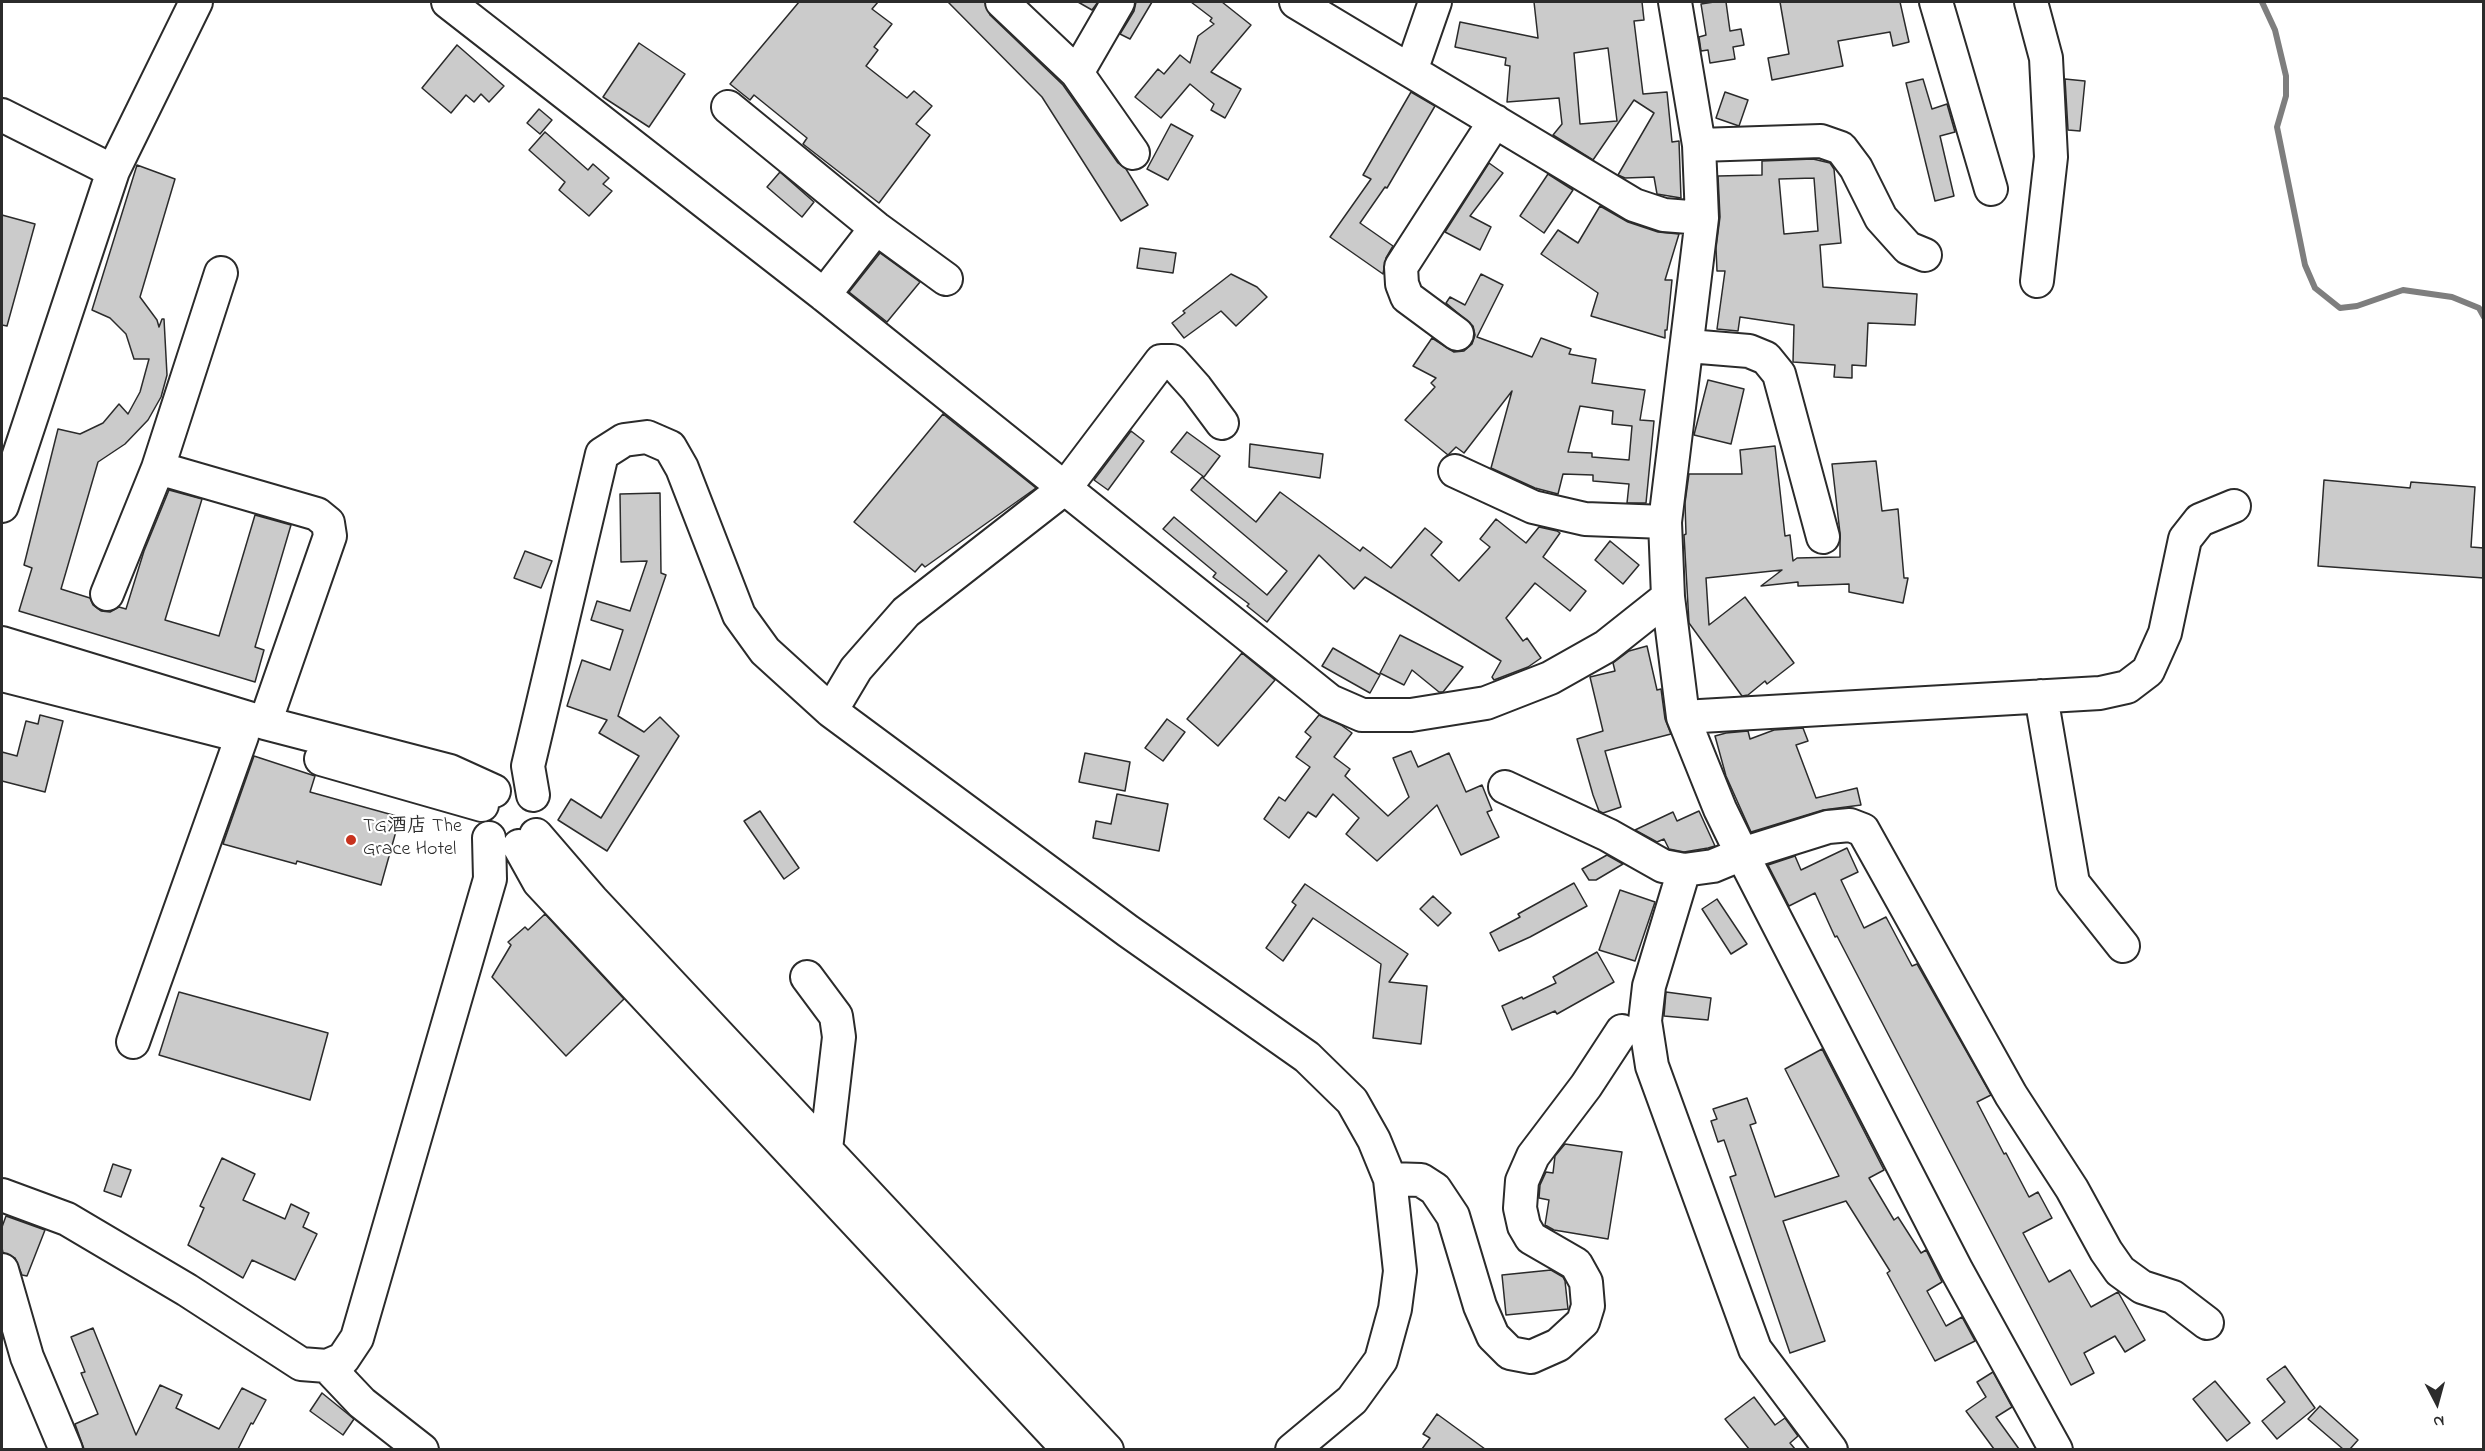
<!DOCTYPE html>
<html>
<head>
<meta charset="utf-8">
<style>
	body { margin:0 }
	#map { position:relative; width:2485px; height:1451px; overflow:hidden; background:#fff; font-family:"Indie Flower",sans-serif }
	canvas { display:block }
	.frame { position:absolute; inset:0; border:3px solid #2b2b2b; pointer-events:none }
	.north { position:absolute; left:2407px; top:1373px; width:60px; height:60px; -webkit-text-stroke:4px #fff; paint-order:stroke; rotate:174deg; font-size:16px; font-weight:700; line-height:24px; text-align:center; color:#2b2b2b }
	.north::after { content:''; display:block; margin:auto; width:21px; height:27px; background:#2b2b2b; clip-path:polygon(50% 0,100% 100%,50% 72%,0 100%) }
</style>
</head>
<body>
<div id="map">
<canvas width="2485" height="1451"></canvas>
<div class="frame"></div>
<div class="north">N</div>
</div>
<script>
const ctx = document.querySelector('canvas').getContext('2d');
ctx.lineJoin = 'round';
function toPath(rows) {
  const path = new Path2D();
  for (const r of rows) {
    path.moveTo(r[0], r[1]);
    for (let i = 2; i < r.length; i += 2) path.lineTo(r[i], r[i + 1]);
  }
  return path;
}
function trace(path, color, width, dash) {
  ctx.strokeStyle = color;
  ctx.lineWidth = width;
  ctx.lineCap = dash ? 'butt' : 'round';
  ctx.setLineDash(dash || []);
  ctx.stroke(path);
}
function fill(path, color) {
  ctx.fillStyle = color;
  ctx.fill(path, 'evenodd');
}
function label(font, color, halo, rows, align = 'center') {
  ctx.font = font + ' "Indie Flower","LXGW WenKai TC",sans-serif';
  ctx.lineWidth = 4.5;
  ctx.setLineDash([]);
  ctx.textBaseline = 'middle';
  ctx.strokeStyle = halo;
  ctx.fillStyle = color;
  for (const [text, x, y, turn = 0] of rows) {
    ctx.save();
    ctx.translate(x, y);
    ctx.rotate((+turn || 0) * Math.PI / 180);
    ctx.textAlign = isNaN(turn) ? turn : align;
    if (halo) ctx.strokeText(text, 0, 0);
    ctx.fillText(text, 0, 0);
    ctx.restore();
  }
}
trace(toPath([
	[2262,2,2275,30,2286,76,2286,96,2277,127,2305,265,2315,288,2340,308,2357,306,2403,290,2452,297,2479,308,2484,317]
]), '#7e7e7e', 6);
const building = toPath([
	[799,2,878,2,872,9,892,24,874,47,878,50,866,66,907,98,914,91,932,106,916,124,930,135,879,203,803,144,807,138,754,95,750,100,730,84,799,2],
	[948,2,985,2,990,15,1063,85,1118,163,1126,169,1148,205,1121,221,1042,97,948,2],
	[1078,2,1098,2,1092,10,1078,2],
	[1136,2,1152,2,1130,39,1120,34,1134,11,1136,2],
	[1191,2,1222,2,1251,25,1211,72,1241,89,1225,118,1211,110,1214,104,1190,84,1161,118,1135,97,1158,69,1164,74,1180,55,1190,63,1198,36,1214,24,1210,21,1212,18,1191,2],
	[1534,2,1642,2,1644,20,1634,21,1643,94,1667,92,1672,142,1679,141,1681,198,1657,194,1654,177,1625,178,1618,175,1654,113,1634,100,1593,160,1553,135,1562,124,1559,98,1507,102,1510,66,1505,65,1506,58,1455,47,1460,22,1538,38,1534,2],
	[1608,48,1617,121,1580,124,1574,53,1608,48],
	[1714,2,1726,2,1730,31,1741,29,1744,45,1733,47,1735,59,1710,63,1708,50,1701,51,1699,37,1706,35,1701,4,1714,2],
	[1780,2,1900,2,1909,42,1893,46,1890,32,1838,41,1843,66,1772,80,1768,58,1789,54,1780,2],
	[639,43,685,74,649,127,603,97,639,43],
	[457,45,504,86,489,102,481,94,474,102,466,95,451,113,422,88,457,45],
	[1923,79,1932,109,1947,104,1955,132,1940,136,1954,196,1935,201,1906,83,1923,79],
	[2065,79,2085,81,2080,131,2068,130,2065,79],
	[1411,92,1435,106,1387,188,1385,187,1360,223,1393,246,1386,258,1383,274,1330,237,1371,179,1363,175,1411,92],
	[1725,92,1748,100,1739,126,1716,118,1725,92],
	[539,109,552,120,540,134,527,123,539,109],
	[1171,124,1193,136,1168,180,1147,169,1171,124],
	[545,132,588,170,593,164,609,178,603,184,612,191,589,216,559,190,565,182,529,150,545,132],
	[1813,159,1830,163,1834,169,1841,243,1820,245,1823,287,1917,294,1915,325,1868,323,1866,366,1852,365,1852,378,1834,377,1835,365,1793,362,1794,325,1740,317,1738,331,1717,329,1725,271,1717,271,1716,248,1720,217,1718,176,1762,175,1762,161,1813,159],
	[1814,178,1818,231,1784,234,1779,179,1814,178],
	[1489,163,1503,173,1470,216,1491,227,1480,250,1445,232,1489,163],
	[137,165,175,179,140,297,157,320,159,327,162,319,164,319,167,375,161,397,148,420,125,444,98,462,61,589,90,598,93,605,101,611,110,612,119,607,126,609,144,551,169,490,202,499,165,620,219,636,255,515,291,525,255,647,264,650,255,682,19,611,32,568,24,565,58,429,80,434,103,423,119,404,128,414,140,392,149,359,134,359,126,334,110,318,92,310,137,165],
	[780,172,814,202,802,217,767,187,780,172],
	[1548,174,1573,190,1544,233,1520,216,1548,174],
	[1600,206,1628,222,1658,232,1679,234,1665,280,1672,280,1667,330,1665,330,1665,338,1591,316,1598,293,1541,254,1558,230,1578,243,1600,206],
	[2,215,35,224,7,326,2,325,2,215],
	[1140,248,1176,253,1173,273,1137,268,1140,248],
	[880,253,920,282,887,322,849,292,880,253],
	[1231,274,1257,287,1267,297,1236,326,1221,311,1184,338,1172,323,1185,313,1183,311,1231,274],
	[1481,274,1503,285,1477,337,1532,357,1541,338,1571,349,1569,354,1596,359,1592,383,1645,390,1640,420,1654,421,1646,503,1627,503,1629,484,1593,481,1593,475,1563,474,1558,494,1535,488,1491,468,1512,391,1464,453,1456,447,1448,455,1405,420,1435,387,1431,383,1436,378,1413,366,1432,338,1454,352,1464,351,1472,344,1475,335,1473,326,1446,303,1450,297,1465,305,1481,274],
	[1580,406,1613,411,1612,424,1632,426,1629,460,1592,457,1592,453,1568,452,1580,406],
	[1708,380,1744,389,1731,444,1694,435,1708,380],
	[943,414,1036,488,925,567,922,564,915,572,854,522,943,414],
	[1131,431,1144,441,1108,490,1094,480,1131,431],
	[1187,432,1220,456,1204,477,1171,452,1187,432],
	[1250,444,1323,454,1320,478,1249,467,1250,444],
	[1775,446,1785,536,1790,535,1793,561,1797,558,1840,557,1840,533,1832,464,1876,461,1882,511,1898,509,1904,578,1908,578,1903,603,1849,592,1849,584,1798,586,1798,582,1761,586,1782,570,1706,578,1709,625,1745,597,1794,663,1767,684,1765,681,1748,695,1742,696,1689,623,1684,535,1686,534,1685,503,1689,474,1742,474,1740,450,1775,446],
	[1202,477,1256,522,1280,492,1360,551,1363,547,1391,568,1425,528,1442,542,1431,555,1459,581,1490,547,1480,539,1496,519,1526,543,1539,527,1557,531,1560,533,1543,557,1586,591,1570,611,1535,583,1506,618,1523,641,1527,638,1541,658,1528,667,1494,680,1492,677,1501,661,1365,577,1354,589,1319,555,1267,622,1247,606,1249,604,1213,577,1216,573,1163,529,1174,517,1267,595,1287,571,1191,490,1202,477],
	[2324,480,2410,488,2411,482,2475,487,2471,547,2484,548,2484,578,2318,566,2324,480],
	[660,493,661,573,666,575,618,716,644,732,660,717,679,736,607,851,558,820,571,799,601,818,639,756,599,733,607,720,567,706,582,660,610,670,623,630,591,620,597,601,630,611,647,561,621,562,620,494,660,493],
	[1610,541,1639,565,1623,584,1595,560,1610,541],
	[525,551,552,561,541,588,514,578,525,551],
	[1400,635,1463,667,1443,692,1439,692,1412,670,1404,685,1380,673,1400,635],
	[1647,646,1657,690,1661,689,1665,719,1671,734,1605,751,1621,807,1603,813,1599,811,1593,795,1577,739,1603,731,1590,677,1615,671,1613,663,1629,651,1647,646],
	[1333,648,1380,675,1370,693,1322,666,1333,648],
	[1242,653,1275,680,1218,746,1187,719,1242,653],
	[40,715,63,721,45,792,2,781,2,752,17,756,26,721,38,724,40,715],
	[1319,715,1341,725,1352,733,1334,757,1350,769,1345,776,1388,816,1409,797,1393,758,1411,751,1418,767,1449,753,1466,792,1482,785,1492,810,1487,812,1499,837,1461,855,1437,805,1377,861,1346,834,1359,818,1333,794,1316,817,1308,812,1289,838,1264,819,1279,797,1285,801,1310,767,1296,757,1311,737,1305,732,1319,715],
	[1167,719,1185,732,1163,761,1145,748,1167,719],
	[1803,728,1808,741,1796,745,1816,798,1857,788,1861,805,1823,810,1751,832,1726,776,1715,736,1726,733,1748,731,1750,739,1774,730,1803,728],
	[1085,753,1130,762,1125,791,1079,782,1085,753],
	[254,756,315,776,310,792,400,817,381,885,297,861,296,864,223,844,254,756],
	[1117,794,1168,804,1159,851,1093,838,1096,821,1111,824,1117,794],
	[760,811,799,868,784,879,744,821,760,811],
	[1699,811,1715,846,1708,848,1684,852,1669,849,1664,839,1657,842,1635,830,1673,812,1677,821,1699,811],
	[1847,848,1858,872,1841,880,1864,928,1886,917,1912,966,1917,964,1991,1095,1977,1102,2004,1154,2006,1153,2029,1197,2038,1192,2052,1218,2023,1233,2049,1282,2070,1270,2091,1307,2118,1292,2145,1340,2125,1352,2115,1336,2084,1353,2094,1373,2071,1385,1837,936,1835,937,1815,893,1789,906,1768,865,1795,856,1801,870,1847,848],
	[1607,855,1623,864,1596,880,1589,880,1582,869,1607,855],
	[1574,883,1587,906,1530,937,1499,951,1490,933,1520,917,1518,914,1574,883],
	[1305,884,1408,954,1389,982,1427,986,1421,1044,1373,1038,1381,964,1313,918,1283,961,1266,948,1296,905,1292,902,1305,884],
	[1620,890,1655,902,1635,961,1599,950,1620,890],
	[1433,896,1451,913,1438,926,1420,909,1433,896],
	[1717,899,1747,944,1731,954,1702,909,1717,899],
	[545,914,624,999,566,1056,492,977,511,945,508,942,525,927,528,930,545,914],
	[1597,952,1614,982,1557,1014,1555,1011,1512,1030,1502,1006,1522,997,1523,999,1556,983,1553,977,1597,952],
	[179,992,328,1033,310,1100,159,1055,179,992],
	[1666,992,1711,998,1708,1020,1664,1016,1666,992],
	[1822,1049,1884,1170,1869,1178,1894,1220,1898,1217,1921,1253,1926,1250,1942,1282,1927,1291,1946,1326,1962,1317,1975,1341,1935,1361,1887,1273,1890,1271,1846,1201,1783,1221,1825,1341,1790,1353,1730,1177,1736,1175,1724,1140,1718,1142,1711,1121,1717,1119,1713,1109,1747,1098,1756,1123,1750,1125,1775,1197,1839,1176,1785,1069,1822,1049],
	[1565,1144,1622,1152,1608,1239,1554,1230,1545,1225,1549,1200,1539,1198,1540,1185,1546,1172,1553,1173,1555,1156,1565,1144],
	[222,1158,255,1174,243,1200,285,1219,291,1204,309,1213,303,1227,317,1234,295,1280,252,1260,243,1278,188,1245,204,1208,200,1206,222,1158],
	[113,1164,131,1170,121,1197,104,1191,113,1164],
	[6,1216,45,1230,27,1276,22,1275,15,1258,3,1253,2,1248,2,1227,6,1216],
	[1551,1270,1563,1277,1565,1281,1568,1309,1506,1315,1502,1275,1551,1270],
	[93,1328,136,1435,160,1385,182,1395,176,1408,219,1429,242,1388,266,1400,253,1424,251,1423,238,1449,84,1449,75,1424,98,1414,81,1373,85,1372,71,1337,93,1328],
	[2285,1366,2315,1408,2277,1439,2262,1421,2285,1402,2267,1379,2285,1366],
	[1993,1372,2012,1407,1996,1417,2019,1449,1994,1449,1966,1411,1986,1397,1977,1382,1993,1372],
	[2215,1381,2250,1423,2227,1441,2193,1399,2215,1381],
	[322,1393,354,1419,343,1435,310,1411,322,1393],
	[1754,1397,1775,1425,1785,1418,1798,1436,1790,1443,1795,1449,1749,1449,1725,1419,1754,1397],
	[2320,1406,2358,1440,2350,1449,2343,1449,2308,1419,2320,1406],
	[1437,1414,1485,1449,1422,1449,1430,1438,1423,1434,1437,1414]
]);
fill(building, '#cbcbcb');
trace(building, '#2b2b2b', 1.5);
const minor = toPath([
	[448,2,824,295,1330,701,1362,715,1411,715,1486,703,1550,678,1605,647,1668,597],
	[1002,2,1077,73,1133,153],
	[1296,2,1634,205,1664,215,1702,218],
	[1675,2,1699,145,1702,218,1665,522,1668,597,1683,717,1720,809,1742,854,1957,1271,2056,1450],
	[1936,2,1991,189],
	[2031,2,2046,58,2051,157,2037,281],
	[1411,71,1435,2],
	[1077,73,1118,2],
	[728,107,876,228,946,279],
	[2,115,113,171],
	[1699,145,1821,141,1841,148,1856,168,1881,218,1908,248,1925,255],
	[824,295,876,228],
	[1457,334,1407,297,1402,284,1401,267,1495,121],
	[1688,346,1749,351,1766,358,1779,374,1823,537],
	[1222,423,1196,388,1172,361,1161,361,1065,488,906,612,856,669,831,711,1128,931,1307,1057,1352,1101,1374,1140,1390,1179,1400,1271,1395,1309,1381,1360,1352,1400,1292,1450],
	[158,468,317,514,328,523,330,536,265,723],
	[1455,471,1533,507,1585,519,1665,522],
	[2,506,113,171,196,2],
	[107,594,158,468,221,273],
	[2,643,265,723,450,771,494,791],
	[2,675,230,733],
	[2041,696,2073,883,2123,946],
	[1683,717,2100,693,2127,687,2148,671,2165,633,2185,539,2200,520,2234,506],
	[321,759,482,805],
	[1505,787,1608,835,1663,866,1684,870,1713,866,1742,854,1828,827,1850,825,1863,830,2011,1095,2072,1189,2106,1251,2120,1271,2142,1287,2173,1297,2207,1323],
	[533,795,528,766,602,454,624,440,647,437,670,447,682,468,739,615,765,651,831,711],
	[536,835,592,900,1107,1450],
	[519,846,539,882,1069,1450],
	[1684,870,1649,986,1645,1021,1652,1066,1755,1349,1831,1450],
	[807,977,836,1016,839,1037,826,1149,815,1159],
	[133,1042,242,736],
	[1390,1179,1421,1180,1435,1189,1453,1216,1480,1306,1493,1336,1510,1353,1531,1357,1558,1345,1583,1322,1588,1306,1586,1282,1576,1264,1531,1238,1524,1226,1520,1208,1522,1181,1533,1156,1586,1086,1622,1031],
	[2,1195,67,1219,187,1290,301,1364,327,1366,343,1359,357,1338,490,879,489,838],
	[2,1270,27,1357,66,1450],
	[327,1366,362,1403,422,1450]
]);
trace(minor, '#2b2b2b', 36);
trace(minor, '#fff', 32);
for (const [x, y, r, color] of [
	[351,840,6,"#c8321e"]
]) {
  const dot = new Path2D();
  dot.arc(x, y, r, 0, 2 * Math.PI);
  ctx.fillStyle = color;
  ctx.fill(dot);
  trace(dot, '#fff', 2);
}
label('20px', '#2b2b2b', '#fff', [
	["TG酒店 The",363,828],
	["Grace Hotel",363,851]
], 'left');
</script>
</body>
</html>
